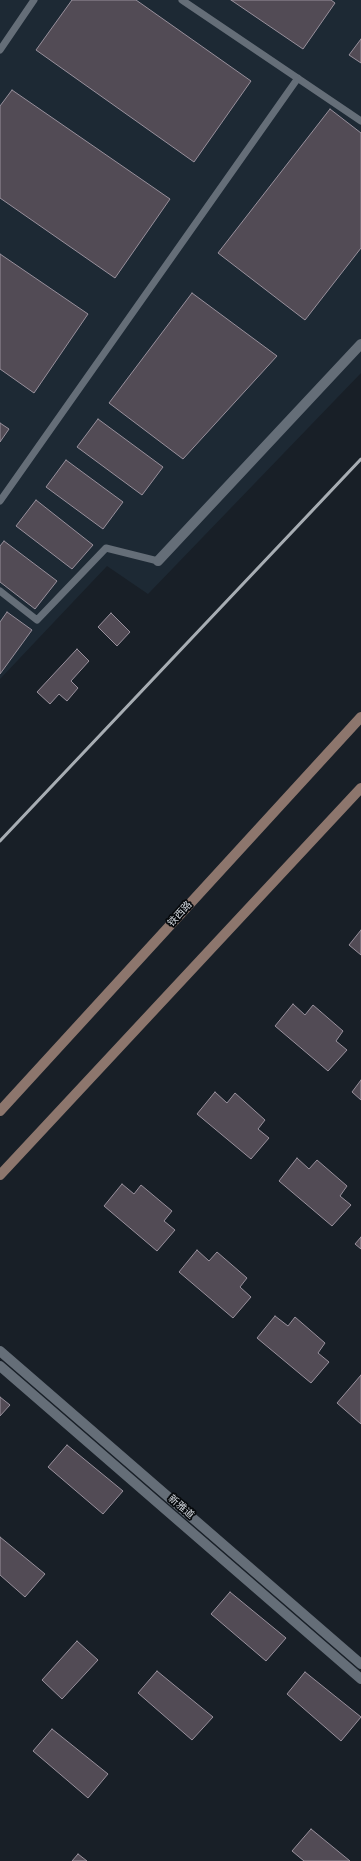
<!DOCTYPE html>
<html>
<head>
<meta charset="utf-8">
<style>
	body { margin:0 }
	canvas { display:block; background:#181f27 }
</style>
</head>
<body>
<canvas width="361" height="1861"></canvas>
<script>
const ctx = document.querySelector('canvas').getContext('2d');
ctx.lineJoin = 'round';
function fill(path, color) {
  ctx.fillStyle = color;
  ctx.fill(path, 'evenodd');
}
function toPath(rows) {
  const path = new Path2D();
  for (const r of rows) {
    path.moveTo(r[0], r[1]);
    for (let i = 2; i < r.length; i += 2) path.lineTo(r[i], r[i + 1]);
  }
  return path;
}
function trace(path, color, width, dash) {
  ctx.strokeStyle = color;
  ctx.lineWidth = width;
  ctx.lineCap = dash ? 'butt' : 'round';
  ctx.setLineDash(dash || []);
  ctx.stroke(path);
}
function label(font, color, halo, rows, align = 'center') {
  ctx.font = font + ' "Fira Sans Condensed","Noto Sans SC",sans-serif';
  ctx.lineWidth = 3.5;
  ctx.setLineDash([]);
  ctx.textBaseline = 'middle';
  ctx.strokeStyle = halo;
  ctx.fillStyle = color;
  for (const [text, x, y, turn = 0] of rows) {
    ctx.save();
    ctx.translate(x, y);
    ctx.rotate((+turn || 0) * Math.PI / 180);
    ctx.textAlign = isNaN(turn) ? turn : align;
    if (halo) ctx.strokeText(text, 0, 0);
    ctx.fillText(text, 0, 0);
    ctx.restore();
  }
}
fill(toPath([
	[0,0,361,0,361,373,148,594,107,566,0,679]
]), '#1d2934');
const building = toPath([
	[72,0,136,0,251,81,194,162,36,50,72,0],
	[231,0,331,0,335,3,303,49,231,0],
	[361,39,361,63,349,55,361,39],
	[12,90,170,199,115,278,0,198,0,106,12,90],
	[330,109,361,133,361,248,305,320,218,253,330,109],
	[0,254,88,314,34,393,0,369,0,254],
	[192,293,277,356,183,459,109,403,192,293],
	[98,419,163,467,142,495,77,447,98,419],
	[0,423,9,429,0,442,0,423],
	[66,460,123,502,103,529,46,487,66,460],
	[36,500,93,545,72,569,16,526,36,500],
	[4,541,57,581,35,609,0,582,0,546,4,541],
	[7,612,32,630,0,674,0,622,7,612],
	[111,613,130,632,117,646,98,627,111,613],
	[77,649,89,661,71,681,78,688,67,701,59,694,50,704,37,692,77,649],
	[361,930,361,955,349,945,361,930],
	[293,1004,305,1015,313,1005,343,1031,336,1041,347,1050,328,1071,275,1026,293,1004],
	[361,1080,361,1100,352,1092,361,1080],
	[215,1092,227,1103,235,1093,265,1120,258,1129,269,1138,251,1159,197,1114,215,1092],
	[297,1158,309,1169,317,1160,347,1186,340,1196,351,1205,332,1226,279,1181,297,1158],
	[122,1184,134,1194,141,1185,172,1211,164,1221,175,1230,157,1251,104,1206,122,1184],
	[361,1237,361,1249,355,1244,361,1237],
	[197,1250,209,1261,217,1252,247,1278,240,1287,251,1297,233,1318,179,1272,197,1250],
	[275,1316,288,1326,295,1317,325,1343,318,1353,329,1362,311,1383,257,1338,275,1316],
	[361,1375,361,1424,337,1403,361,1375],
	[0,1397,10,1405,0,1416,0,1397],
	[67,1445,123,1491,103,1514,48,1467,67,1445],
	[0,1537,45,1574,25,1597,0,1575,0,1537],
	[230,1592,286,1638,266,1661,211,1614,230,1592],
	[77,1641,98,1660,62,1699,42,1680,77,1641],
	[157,1671,213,1717,192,1740,138,1693,157,1671],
	[305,1672,361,1717,341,1741,287,1694,305,1672],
	[52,1729,108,1774,88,1798,33,1751,52,1729],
	[311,1829,350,1861,304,1861,292,1851,311,1829],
	[78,1854,87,1861,72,1861,78,1854]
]);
fill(building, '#524b55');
trace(building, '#98909c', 1);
trace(toPath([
	[182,0,361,121],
	[0,50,34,0],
	[0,501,298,78],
	[0,591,37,620,106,548,158,561]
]), '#656e78', 7);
trace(toPath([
	[158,561,361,344]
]), '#656e78', 10);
trace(toPath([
	[0,1351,361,1664],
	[0,1366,361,1679]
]), '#656e78', 10);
trace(toPath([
	[0,1111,361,717],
	[0,1175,361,788]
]), '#8d766d', 10);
trace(toPath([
	[0,841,361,459]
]), '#a7adb3', 3);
label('10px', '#d0d5db', '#06090c', [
	["铁西路",180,914,-48],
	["新雅道",181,1507,41]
]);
</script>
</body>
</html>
